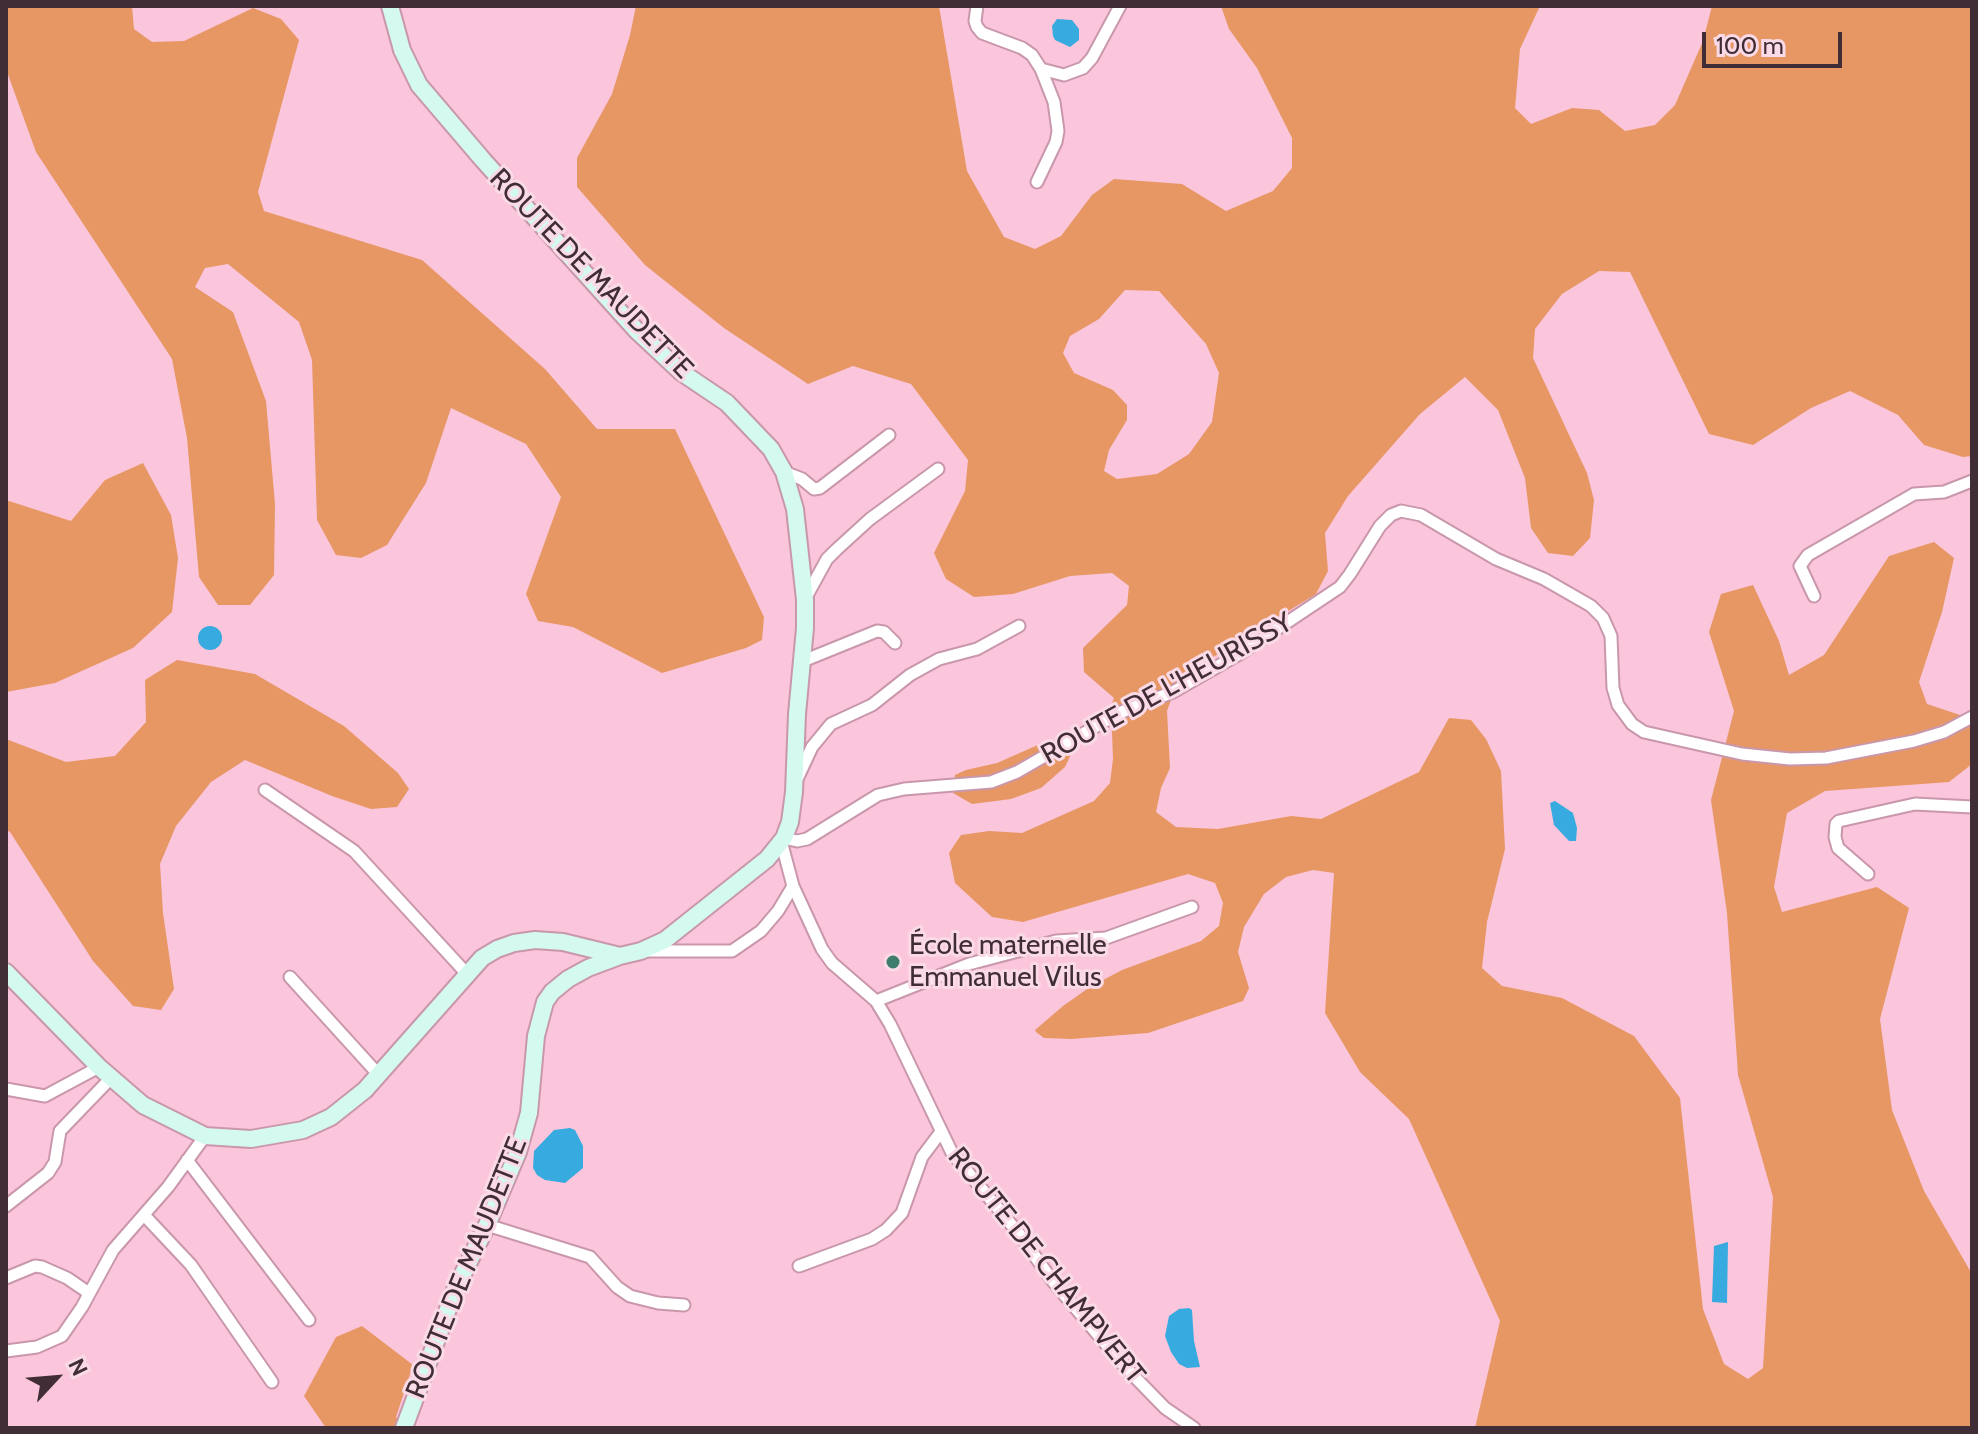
<!DOCTYPE html>
<html>
<head>
<meta charset="utf-8">
<style>
	body { margin:0 }
	#map { position:relative; width:1978px; height:1434px; overflow:hidden; background:#fbc5db; font-family:Cabin,sans-serif }
	canvas { display:block }
	.frame { position:absolute; inset:0; border:8px solid #412d35; pointer-events:none }
	.north { position:absolute; left:16px; top:1338px; width:80px; height:80px; -webkit-text-stroke:6px #fadae6; paint-order:stroke; rotate:64deg; font-size:22px; font-weight:700; line-height:32px; text-align:center; color:#412d35 }
	.north::after { content:''; display:block; margin:auto; width:28px; height:36px; background:#412d35; clip-path:polygon(50% 0,100% 100%,50% 72%,0 100%) }
	.scale { position:absolute; left:1702px; top:32px; width:140px; height:36px; box-sizing:border-box; border:4px solid #412d35; border-top:0; padding-left:10px; font-size:24px; line-height:28px; white-space:nowrap; color:#412d35; -webkit-text-stroke:6px #fadae6; paint-order:stroke }
</style>
</head>
<body>
<div id="map">
<canvas width="1978" height="1434"></canvas>
<div class="frame"></div>
<div class="north">N</div>
<div class="scale">100 m</div>
</div>
<script>
const ctx = document.querySelector('canvas').getContext('2d');
ctx.lineJoin = 'round';
function fill(path, color) {
  ctx.fillStyle = color;
  ctx.fill(path, 'evenodd');
}
function toPath(rows) {
  const path = new Path2D();
  for (const r of rows) {
    if (r.length === 3) {
      path.moveTo(r[0] + r[2], r[1]);
      path.arc(r[0], r[1], r[2], 0, 2 * Math.PI);
      continue;
    }
    path.moveTo(r[0], r[1]);
    for (let i = 2; i < r.length; i += 2) path.lineTo(r[i], r[i + 1]);
  }
  return path;
}
function trace(path, color, width, dash) {
  ctx.strokeStyle = color;
  ctx.lineWidth = width;
  ctx.lineCap = dash ? 'butt' : 'round';
  ctx.setLineDash(dash || []);
  ctx.stroke(path);
}
function label(font, color, halo, rows, align = 'center') {
  ctx.font = font + ' Cabin,sans-serif';
  ctx.lineWidth = 6;
  ctx.setLineDash([]);
  ctx.textBaseline = 'middle';
  ctx.strokeStyle = halo;
  ctx.fillStyle = color;
  for (const [text, x, y, turn = 0] of rows) {
    ctx.save();
    ctx.translate(x, y);
    ctx.rotate((+turn || 0) * Math.PI / 180);
    ctx.textAlign = isNaN(turn) ? turn : align;
    if (halo) ctx.strokeText(text, 0, 0);
    ctx.fillText(text, 0, 0);
    ctx.restore();
  }
}
fill(toPath([
	[6,6,132,6,134,29,152,42,184,41,253,8,281,19,299,40,258,192,264,211,422,260,545,369,597,429,675,429,764,617,762,640,746,648,662,673,573,627,538,621,526,594,561,497,526,444,451,408,426,483,387,545,361,558,336,555,317,520,312,360,299,322,228,264,205,268,195,287,233,312,266,401,275,504,274,575,250,605,218,605,199,577,187,438,172,359,36,152,6,69],
	[636,6,939,6,967,171,1004,237,1035,249,1061,236,1092,195,1114,179,1182,184,1226,211,1273,191,1292,168,1292,138,1257,68,1229,29,1221,6,1540,6,1520,49,1515,108,1531,124,1572,108,1599,110,1625,131,1655,125,1675,105,1703,41,1712,6,1972,6,1972,456,1963,457,1924,445,1898,415,1850,391,1811,408,1753,445,1709,434,1630,272,1599,271,1562,294,1535,329,1533,358,1587,473,1594,500,1590,538,1573,556,1548,553,1531,528,1525,478,1498,410,1465,377,1420,414,1348,496,1325,533,1328,571,1316,594,1179,678,1167,711,1170,768,1161,788,1156,812,1176,827,1218,829,1291,816,1321,819,1419,772,1449,718,1471,720,1486,739,1501,771,1505,849,1487,922,1482,968,1502,986,1562,998,1634,1036,1680,1098,1703,1309,1724,1364,1748,1379,1763,1368,1773,1197,1738,1075,1727,913,1711,800,1734,711,1709,632,1721,594,1753,585,1779,641,1789,675,1824,655,1889,556,1934,542,1954,558,1942,612,1919,682,1927,704,1972,719,1972,764,1949,782,1825,791,1787,813,1774,887,1782,912,1877,887,1909,908,1880,1019,1892,1110,1924,1191,1972,1274,1972,1428,1475,1428,1500,1321,1409,1119,1360,1072,1325,1013,1334,873,1313,870,1286,877,1264,894,1244,927,1238,952,1249,988,1243,1001,1148,1033,1072,1039,1044,1038,1036,1032,1035,1030,1063,1006,1090,987,1122,970,1201,941,1219,926,1223,903,1215,883,1188,874,1023,922,992,917,955,883,949,853,961,835,989,831,1022,833,1094,801,1110,783,1113,759,1111,706,1114,698,1084,672,1083,648,1127,605,1129,586,1112,573,1070,576,1013,594,974,597,946,579,934,553,965,491,968,460,911,384,853,366,808,384,724,328,645,265,577,187,577,158,612,94,630,35],
	[1125,290,1159,291,1206,344,1219,373,1212,422,1189,454,1157,474,1117,479,1104,471,1109,450,1127,420,1127,405,1113,390,1074,373,1063,353,1070,336,1099,319],
	[143,463,171,515,178,558,172,612,133,648,55,683,6,692,6,502,9,501,71,521,105,480],
	[177,660,255,674,344,726,398,773,409,789,397,807,371,809,332,796,245,760,211,782,176,826,160,864,163,913,174,989,161,1010,133,1006,93,961,10,832,6,830,6,739,66,762,115,756,146,722,145,680],
	[1065,739,1072,752,1065,767,1041,788,1011,799,972,804,953,793,955,775,966,770,997,763,1047,741],
	[362,1326,413,1365,396,1417,403,1428,326,1428,304,1396,336,1337]
]), '#e79764');
fill(toPath([
	[1057,19,1072,20,1079,29,1079,40,1070,47,1055,40,1053,36,1052,26],
	[210,638,12],
	[1555,801,1573,813,1577,828,1576,841,1569,841,1554,825,1550,803],
	[570,1128,575,1130,583,1146,583,1168,565,1183,545,1180,537,1175,533,1168,534,1151,554,1130],
	[1728,1242,1727,1303,1712,1302,1714,1246],
	[1189,1308,1192,1310,1194,1341,1200,1367,1187,1368,1179,1364,1171,1352,1165,1336,1169,1316,1179,1309]
]), '#37aadf');
const street = toPath([
	[977,6,975,21,977,27,982,33,1022,48,1032,55,1041,69,1054,102,1058,131,1056,142,1037,182],
	[1041,69,1064,75,1083,68,1092,58,1120,6],
	[784,472,802,479,814,489,820,488,889,435],
	[1814,596,1800,566,1808,555,1914,494,1944,492,1972,481],
	[805,599,827,559,836,550,870,519,938,469],
	[803,661,877,631,884,632,895,643],
	[798,777,812,747,831,724,872,705,910,675,939,659,977,649,1019,626],
	[265,790,354,851,467,974],
	[784,838,797,841,807,839,878,795,904,789,991,782,1017,772,1119,713,1173,692,1241,653,1340,587,1350,574,1380,526,1391,515,1401,511,1421,515,1496,559,1544,579,1591,606,1603,618,1611,636,1613,688,1618,705,1632,724,1644,732,1742,754,1790,759,1826,758,1914,741,1944,732,1972,717],
	[781,841,793,886,822,949,832,963,876,1001,890,1024,952,1153,1020,1235,1051,1279,1126,1368,1165,1408,1194,1428],
	[1868,874,1838,848,1835,837,1836,824,1839,821,1915,804,1972,807],
	[641,951,732,951,761,931,778,911,793,886],
	[290,977,378,1074],
	[876,1001,969,964,1056,941,1106,938,1192,907],
	[6,1089,45,1096,99,1067],
	[187,1160,309,1320],
	[6,1206,48,1173,55,1162,60,1131,111,1078],
	[144,1215,191,1265,272,1382],
	[487,1225,590,1257,617,1287,630,1296,658,1303,684,1305],
	[799,1266,872,1239,886,1230,902,1213,922,1157,940,1133],
	[6,1278,35,1266,42,1267,67,1278,89,1293],
	[6,1351,37,1347,62,1336,82,1307,113,1250,168,1187,205,1136]
]);
const secondary = toPath([
	[390,6,402,50,419,85,483,160,637,331,681,372,727,403,771,449,784,472,795,509,805,600,805,628,797,714,794,792,790,822,784,838,767,859,665,940,641,951,620,956,588,968,568,979,552,992,545,1002,536,1036,529,1113,518,1152,487,1225,455,1290,404,1428],
	[6,972,99,1067,143,1105,205,1136,251,1139,303,1130,331,1117,365,1090,482,958,497,949,514,943,535,940,563,942,620,956]
]);
trace(street, '#c997ab', 15);
trace(secondary, '#c997ab', 20);
trace(street, '#fff', 11);
trace(secondary, '#d4f9ef', 16);
for (const [x, y, r, color] of [
	[893,962,8,"#3e7d6b"]
]) {
  const dot = new Path2D();
  dot.arc(x, y, r, 0, 2 * Math.PI);
  ctx.fillStyle = color;
  ctx.fill(dot);
  trace(dot, '#fadae6', 3);
}
label('28px', '#412d35', '#fadae6', [
	["ROUTE DE MAUDETTE",591,274,46],
	["ROUTE DE L'HEURISSY",1167,689,-29],
	["ROUTE DE CHAMPVERT",1046,1266,51],
	["ROUTE DE MAUDETTE",467,1268,-68]
]);
label('28px', '#412d35', '#fadae6', [
	["École maternelle",909,946],
	["Emmanuel Vilus",909,978]
], 'left');
</script>
</body>
</html>
